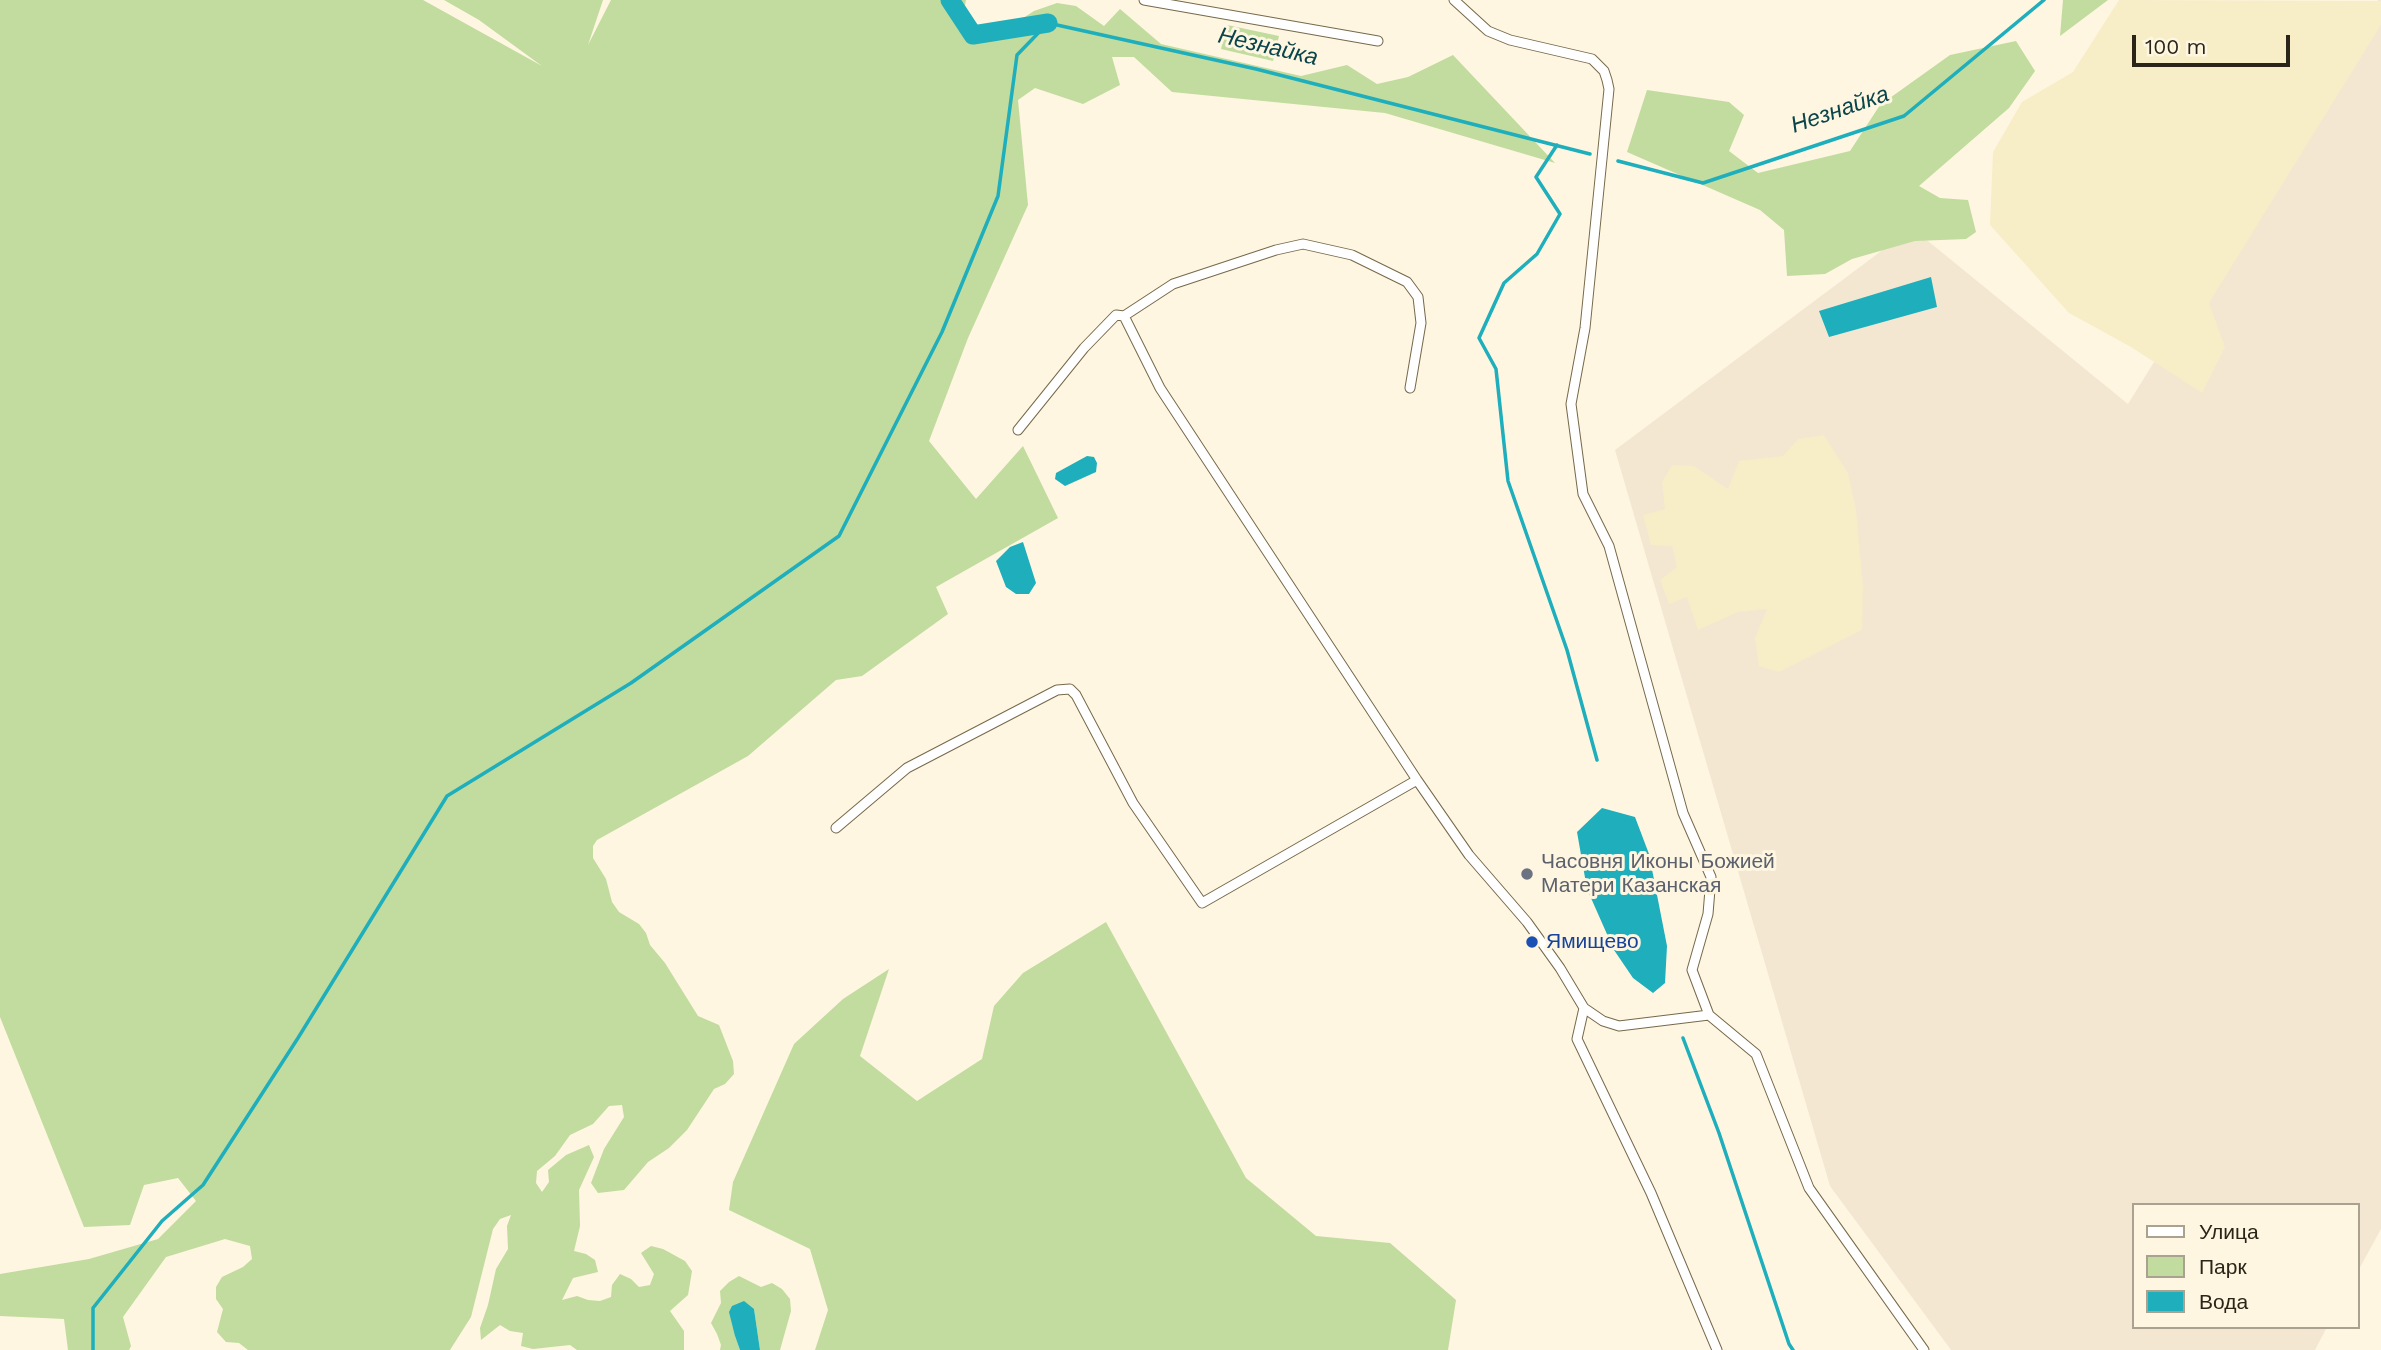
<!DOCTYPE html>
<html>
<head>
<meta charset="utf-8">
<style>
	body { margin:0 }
	#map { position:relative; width:2381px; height:1350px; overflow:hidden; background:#fef6e1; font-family:"Work Sans",sans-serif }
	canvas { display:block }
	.legend { position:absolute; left:2132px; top:1203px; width:228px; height:126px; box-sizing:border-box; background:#fef6e1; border:2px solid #a9a291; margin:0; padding:9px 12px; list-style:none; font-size:21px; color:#2a2518 }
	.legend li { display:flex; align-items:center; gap:14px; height:35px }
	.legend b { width:35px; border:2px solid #a9a291 }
	.scale { position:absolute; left:2132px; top:35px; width:158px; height:32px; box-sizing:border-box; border:4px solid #2a2518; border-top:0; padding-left:9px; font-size:21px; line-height:24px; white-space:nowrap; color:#2a2518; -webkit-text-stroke:5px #fef6e1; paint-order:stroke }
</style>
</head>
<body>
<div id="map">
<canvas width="2381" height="1350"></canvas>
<ul class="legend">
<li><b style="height:9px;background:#fff"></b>Улица</li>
<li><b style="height:19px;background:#c1dc9e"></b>Парк</li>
<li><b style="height:19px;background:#1eaebc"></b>Вода</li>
</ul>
<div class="scale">100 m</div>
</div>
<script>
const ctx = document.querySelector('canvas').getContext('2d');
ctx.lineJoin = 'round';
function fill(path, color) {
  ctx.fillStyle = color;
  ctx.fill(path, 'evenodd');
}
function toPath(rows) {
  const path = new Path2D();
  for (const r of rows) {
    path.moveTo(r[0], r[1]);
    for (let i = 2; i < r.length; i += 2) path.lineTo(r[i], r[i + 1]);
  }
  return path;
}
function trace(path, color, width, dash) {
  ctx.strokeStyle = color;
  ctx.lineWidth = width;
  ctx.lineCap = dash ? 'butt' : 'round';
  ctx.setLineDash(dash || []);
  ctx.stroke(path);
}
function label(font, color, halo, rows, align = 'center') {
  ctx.font = font + ' "Work Sans",sans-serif';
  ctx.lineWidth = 6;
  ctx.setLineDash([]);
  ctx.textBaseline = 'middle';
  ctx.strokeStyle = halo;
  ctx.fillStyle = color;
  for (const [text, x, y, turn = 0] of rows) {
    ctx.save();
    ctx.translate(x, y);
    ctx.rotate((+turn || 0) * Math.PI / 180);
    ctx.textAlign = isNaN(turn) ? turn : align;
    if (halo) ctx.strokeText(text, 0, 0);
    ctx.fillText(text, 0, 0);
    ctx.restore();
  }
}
fill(toPath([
	[2378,0,2381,0,2381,1229,2358,1271,2358,1205,2134,1205,2134,1327,2327,1327,2315,1350,1951,1350,1830,1186,1615,450,1912,228,2128,404]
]), '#f3e7d2');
fill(toPath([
	[0,0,423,0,542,66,479,20,444,0,603,0,588,45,611,0,966,0,961,28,1014,24,1034,11,1057,3,1076,6,1104,26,1120,9,1161,44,1301,76,1347,65,1377,84,1408,77,1453,55,1555,163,1385,113,1172,92,1134,57,1112,57,1120,85,1083,104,1035,88,1018,100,1028,205,968,338,929,441,976,499,1023,446,1058,518,936,587,948,614,862,676,836,680,748,756,597,840,593,846,593,858,606,879,612,902,619,912,639,924,646,933,650,945,665,963,698,1016,719,1025,733,1061,734,1074,725,1084,714,1089,687,1130,669,1148,648,1162,624,1190,598,1193,591,1183,604,1149,624,1117,622,1105,609,1106,593,1124,570,1135,555,1156,537,1171,536,1183,542,1192,549,1182,548,1170,566,1155,589,1145,594,1157,579,1190,580,1226,574,1251,586,1254,595,1260,598,1272,573,1278,562,1300,577,1296,588,1300,600,1301,611,1297,612,1285,620,1274,631,1279,639,1287,650,1285,654,1274,641,1253,651,1246,663,1249,685,1261,692,1271,688,1295,670,1311,684,1331,684,1350,577,1350,570,1345,533,1349,521,1346,523,1333,510,1331,500,1325,481,1340,480,1328,488,1305,496,1269,508,1249,507,1226,511,1215,500,1219,493,1229,471,1317,450,1350,248,1350,239,1343,226,1342,217,1332,223,1309,216,1299,216,1287,222,1277,243,1267,252,1259,250,1246,225,1239,166,1257,123,1317,131,1346,129,1350,68,1350,64,1319,0,1316,0,1274,89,1259,158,1239,196,1201,178,1178,144,1185,130,1225,84,1227,0,1017],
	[2063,0,2108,0,2060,36],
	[1227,25,1279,36,1273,61,1221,49],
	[2016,41,2035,71,2009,108,1919,186,1940,198,1968,200,1976,232,1966,239,1915,241,1852,259,1825,274,1787,276,1784,230,1760,210,1627,152,1647,90,1729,102,1744,115,1729,151,1758,173,1850,151,1880,105,1950,55],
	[1106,922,1246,1178,1316,1236,1390,1243,1456,1300,1448,1350,815,1350,828,1310,810,1249,729,1210,733,1182,794,1044,843,999,889,969,860,1056,917,1101,982,1059,994,1006,1023,973],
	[739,1276,761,1287,772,1283,782,1289,790,1299,791,1311,780,1350,760,1350,754,1309,735,1336,740,1350,720,1350,721,1345,717,1334,711,1323,721,1303,720,1291,729,1282]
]), '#c1dc9e');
fill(toPath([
	[2119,0,2381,1,2381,25,2209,303,2225,347,2202,393,2131,347,2069,313,1990,225,1993,152,2022,102,2073,72],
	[1824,435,1848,473,1856,509,1863,587,1862,630,1779,672,1759,666,1755,638,1767,609,1738,612,1698,630,1687,597,1669,604,1660,580,1677,567,1672,546,1651,545,1643,515,1665,509,1662,482,1672,465,1694,466,1728,489,1739,461,1783,456,1798,439]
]), '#f7edc7');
fill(toPath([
	[1931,277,1937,307,1829,337,1819,311],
	[1087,456,1094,457,1097,463,1096,472,1065,486,1055,479,1056,473],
	[1023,542,1036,583,1029,594,1016,594,1006,587,996,561,1010,547],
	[1602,808,1635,817,1649,854,1667,946,1665,983,1653,993,1633,978,1614,950,1587,889,1577,832],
	[744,1301,754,1309,760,1350,740,1350,735,1336,729,1312,732,1306]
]), '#1eaebc');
trace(toPath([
	[1557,145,1536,177,1560,214,1537,254,1504,283,1479,338,1496,369,1508,481,1567,650,1597,760],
	[1618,161,1703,183,1904,116,2044,0],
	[1683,1038,1719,1133,1789,1344,1793,1350],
	[93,1350,93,1308,162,1221,203,1185,298,1038,447,796,631,683,839,536,942,332,998,196,1017,55,1048,23,1256,69,1590,154]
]), '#1eaebc', 3.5);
trace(toPath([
	[950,0,973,35,1048,23]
]), '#1eaebc', 19);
const minor = toPath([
	[1144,0,1378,41],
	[1454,0,1488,31,1510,40,1592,59,1604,71,1607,80,1609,89,1585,328,1571,404,1583,494,1609,546,1683,813,1711,877,1708,914,1692,970,1709,1015,1756,1054,1809,1188,1924,1350],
	[1124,316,1160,388,1417,780,1469,855,1527,922,1560,968,1584,1008,1603,1021,1619,1026,1709,1015],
	[1018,430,1084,348,1116,315,1124,316,1173,284,1276,250,1303,244,1352,255,1407,282,1418,297,1421,323,1410,388],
	[836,828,907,768,1057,690,1070,689,1076,695,1133,803,1202,903,1417,780],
	[1584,1008,1577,1039,1651,1193,1717,1350]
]);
trace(minor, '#76694b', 11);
trace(minor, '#fff', 9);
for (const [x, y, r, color] of [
	[1527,874,7,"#6b7280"],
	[1532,942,7,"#1a4fb4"]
]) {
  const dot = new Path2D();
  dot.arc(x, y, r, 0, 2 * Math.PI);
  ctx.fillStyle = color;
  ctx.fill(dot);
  trace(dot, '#fef6e1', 2.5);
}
label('21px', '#5b616d', '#fef6e1', [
	["Часовня Иконы Божией",1541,862],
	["Матери Казанская",1541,886]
], 'left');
label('21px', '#164399', '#fef6e1', [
	["Ямищево",1546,942]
], 'left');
label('italic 23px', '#09454a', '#fef6e1', [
	["Незнайка",1268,47,13],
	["Незнайка",1840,110,-19]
]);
</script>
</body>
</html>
